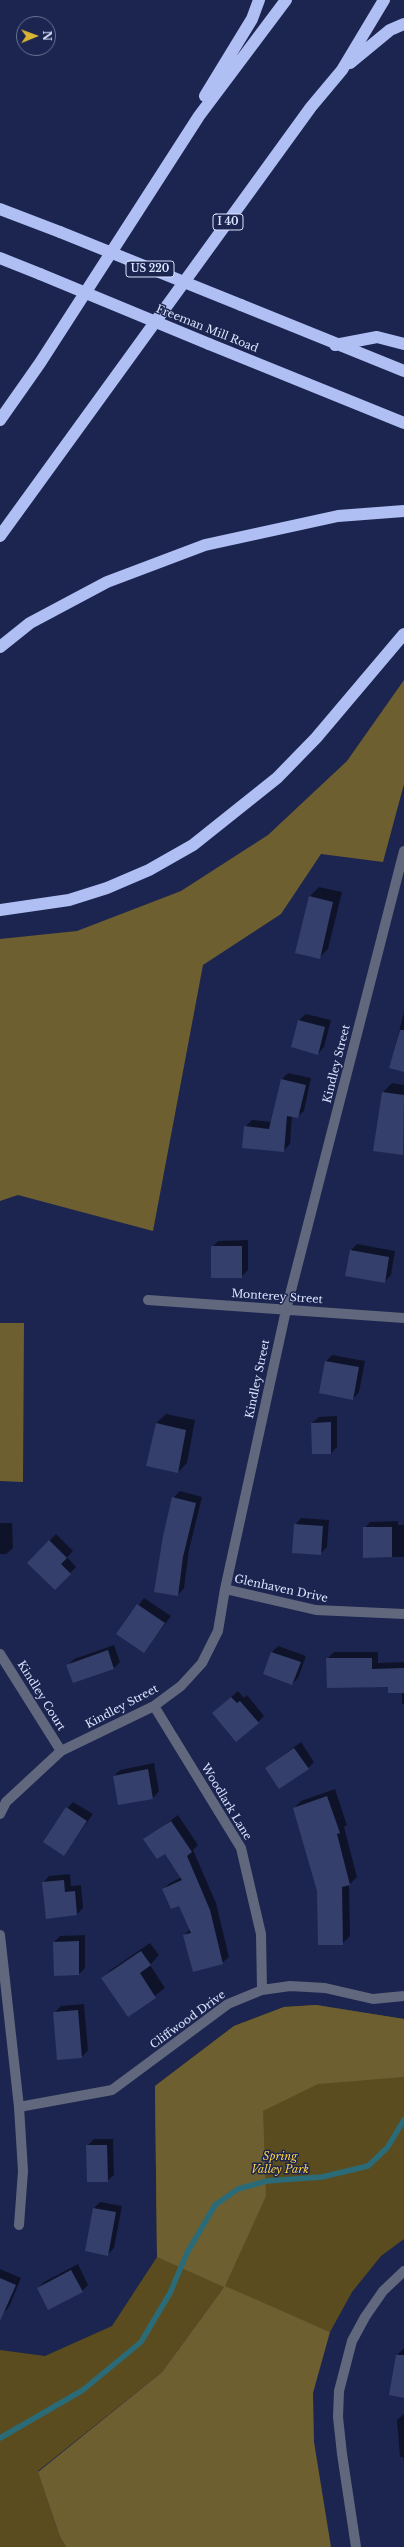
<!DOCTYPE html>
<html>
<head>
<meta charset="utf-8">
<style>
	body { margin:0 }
	#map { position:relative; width:404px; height:2547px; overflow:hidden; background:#1c254f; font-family:"Libre Baskerville",serif }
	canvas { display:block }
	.north { position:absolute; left:16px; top:16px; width:40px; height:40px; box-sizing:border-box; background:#1c254f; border:1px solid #687195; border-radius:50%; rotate:89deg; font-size:11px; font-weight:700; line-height:16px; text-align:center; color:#dbe4ff }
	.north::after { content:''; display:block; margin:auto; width:14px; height:18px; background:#d9b334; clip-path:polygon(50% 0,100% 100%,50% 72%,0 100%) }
</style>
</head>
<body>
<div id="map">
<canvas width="404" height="2547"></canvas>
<div class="north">N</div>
</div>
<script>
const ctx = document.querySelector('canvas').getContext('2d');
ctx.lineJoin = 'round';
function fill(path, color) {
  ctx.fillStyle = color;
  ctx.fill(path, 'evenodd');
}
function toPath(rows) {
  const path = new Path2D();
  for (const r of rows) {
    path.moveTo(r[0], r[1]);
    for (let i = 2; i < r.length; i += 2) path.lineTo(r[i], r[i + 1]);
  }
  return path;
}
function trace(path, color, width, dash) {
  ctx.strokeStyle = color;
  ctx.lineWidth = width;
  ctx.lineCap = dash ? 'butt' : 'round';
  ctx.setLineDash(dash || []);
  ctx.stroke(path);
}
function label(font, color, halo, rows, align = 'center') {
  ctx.font = font + ' "Libre Baskerville",serif';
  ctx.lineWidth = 3;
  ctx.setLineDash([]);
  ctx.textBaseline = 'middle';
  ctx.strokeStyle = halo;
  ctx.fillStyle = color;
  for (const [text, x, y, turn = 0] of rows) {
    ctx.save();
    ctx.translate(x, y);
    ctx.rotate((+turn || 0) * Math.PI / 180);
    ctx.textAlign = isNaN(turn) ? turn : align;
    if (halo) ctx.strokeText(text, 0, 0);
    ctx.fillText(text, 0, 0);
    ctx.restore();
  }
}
fill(toPath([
	[316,2005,404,2019,404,2239,381,2256,352,2292,330,2332,224,2287,162,2372,38,2471,60,2537,66,2547,0,2547,0,2350,45,2356,112,2326,157,2257,155,2086,234,2026,284,2007]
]), '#5b4c1f');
fill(toPath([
	[404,680,404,784,383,862,321,854,281,914,203,965,153,1231,18,1195,0,1201,0,939,77,931,181,891,268,835,347,761],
	[0,1323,24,1323,23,1482,0,1481],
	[316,2005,404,2019,404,2077,318,2084,263,2111,266,2196,225,2286,330,2332,313,2393,314,2442,331,2547,66,2547,60,2537,38,2472,162,2372,224,2287,157,2257,155,2086,234,2026,284,2007]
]), '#6e5f30');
fill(toPath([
	[319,887,342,892,328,949,319,958,296,952,310,896],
	[404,1012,404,1071,390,1067],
	[306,1014,331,1020,324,1047,318,1054,292,1047,299,1020],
	[288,1073,311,1078,304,1111,297,1117,292,1116,290,1144,283,1151,245,1127,252,1120,272,1122,282,1079],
	[392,1083,404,1085,402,1154,383,1092],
	[248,1240,248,1270,241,1277,212,1247,218,1241],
	[357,1244,395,1251,391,1275,384,1282,346,1275,351,1250],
	[332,1355,365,1361,359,1392,353,1399,326,1361],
	[166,1414,195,1420,187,1463,178,1472,156,1423],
	[337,1416,337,1447,331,1453,312,1423,319,1417],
	[180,1491,202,1497,189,1550,184,1588,178,1595,173,1498],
	[301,1518,329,1520,327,1547,320,1554,295,1525],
	[398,1521,398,1525,404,1525,404,1557,364,1557,364,1528,370,1522],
	[0,1523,12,1523,13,1548,6,1554,0,1554],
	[56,1534,73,1551,67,1557,76,1567,55,1589,28,1563],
	[144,1598,171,1616,144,1652,118,1634],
	[114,1645,120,1662,114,1668,73,1682,68,1665,74,1659],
	[278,1646,306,1656,298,1678,292,1684,264,1674,272,1652],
	[334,1652,378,1652,378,1663,404,1662,404,1704,402,1704,402,1692,327,1659],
	[238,1691,244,1698,247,1695,264,1716,258,1722,220,1707],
	[301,1742,314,1762,308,1768,266,1768],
	[154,1763,159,1791,153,1798,119,1804,114,1776,120,1770],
	[335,1789,347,1825,344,1827,357,1877,349,1885,350,1936,342,1944,318,1891,294,1808,301,1801],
	[73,1802,93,1814,64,1855,67,1808],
	[178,1815,198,1845,193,1850,216,1903,229,1957,222,1963,184,1936,190,1929,180,1905,163,1889,170,1883,182,1877,165,1852,145,1840],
	[70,1874,71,1886,81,1885,83,1908,77,1914,47,1918,43,1883,49,1876],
	[85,1935,85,1968,79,1974,54,1942,60,1936],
	[150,1943,159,1955,150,1965,165,1988,128,2016,102,1978,112,1969],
	[84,2004,88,2050,82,2057,54,2013,61,2006],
	[94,2139,113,2139,114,2175,107,2181,87,2146],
	[100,2202,122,2206,114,2248,107,2255,86,2250,94,2208],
	[78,2264,88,2285,82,2291,38,2288,44,2282],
	[0,2269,21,2278,9,2307,3,2313,0,2312],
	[404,2348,404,2397,391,2395,398,2354],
	[404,2414,404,2462,403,2457,400,2457,397,2420]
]), '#0007');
trace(toPath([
	[0,2438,83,2390,141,2342,170,2293,187,2253,215,2205,238,2189,267,2181,322,2177,368,2166,387,2148,404,2120]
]), '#2a6b77', 5.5);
fill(toPath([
	[309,896,333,902,320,959,295,953],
	[298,1020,325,1027,318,1055,291,1047],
	[400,1030,404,1030,404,1072,389,1068],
	[281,1079,306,1085,298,1118,287,1116,284,1152,242,1148,244,1126,269,1129],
	[382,1092,404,1095,403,1155,373,1151],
	[211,1246,242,1246,242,1278,211,1278],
	[350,1250,389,1257,385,1283,345,1276],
	[325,1361,359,1367,353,1400,319,1393],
	[331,1422,331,1454,312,1454,311,1423],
	[156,1423,186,1430,178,1473,146,1466],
	[172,1497,196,1503,183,1557,178,1596,154,1592,163,1536],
	[294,1524,323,1526,321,1555,292,1553],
	[363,1527,392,1527,392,1557,363,1558],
	[49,1540,67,1558,61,1564,71,1574,55,1590,27,1563],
	[137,1604,165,1623,144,1653,116,1634],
	[108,1650,114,1669,73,1683,66,1665],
	[271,1652,301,1662,292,1685,263,1674],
	[326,1658,372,1658,372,1669,404,1668,404,1693,388,1693,388,1687,327,1688],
	[231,1697,237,1703,240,1701,259,1723,236,1742,212,1713],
	[294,1748,309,1769,279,1789,265,1768],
	[148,1769,153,1799,118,1805,113,1776],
	[327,1796,340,1833,337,1834,350,1885,342,1887,343,1945,318,1945,317,1891,293,1808],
	[66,1807,87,1821,64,1856,43,1842],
	[171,1821,192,1852,187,1856,210,1910,223,1964,193,1972,183,1935,191,1933,179,1906,171,1909,162,1889,182,1880,165,1854,157,1859,143,1839],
	[64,1880,65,1892,75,1891,77,1915,46,1919,42,1882],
	[79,1941,79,1975,54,1976,53,1942],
	[141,1951,151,1965,140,1973,156,1998,128,2017,101,1978],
	[78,2010,82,2058,57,2060,53,2012],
	[86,2145,107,2145,108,2182,87,2182],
	[93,2208,116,2212,108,2256,85,2251],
	[71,2270,83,2292,48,2310,37,2288],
	[0,2278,16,2285,0,2321],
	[396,2355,404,2355,404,2398,389,2395]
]), '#343f6b');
trace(toPath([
	[148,1300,404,1318],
	[225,1589,316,1610,404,1614],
	[0,1654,61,1751],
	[154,1706,241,1848,261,1934,262,1990],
	[0,1814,6,1802,61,1751,154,1706,181,1686,202,1663,218,1631,225,1589,286,1310,404,851],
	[0,1935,19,2107,23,2171,19,2225],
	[19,2107,112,2090,228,2004,262,1990,290,1986,325,1988,373,1999,404,1996]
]), '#61687d', 10);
trace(toPath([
	[356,2547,342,2454,338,2417,339,2391,352,2341,365,2317,383,2291,404,2271]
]), '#61687d', 10);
trace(toPath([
	[350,63,390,30,404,24],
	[205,96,252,19,259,0],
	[0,209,60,232],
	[0,258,40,274],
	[241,305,404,371],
	[209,344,404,423],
	[335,345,377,337,404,344],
	[0,420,40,363,199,116,286,0],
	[0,536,311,107,342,70,384,0],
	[0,647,30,623,107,582,205,545,338,516,404,511],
	[0,910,69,900,107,888,149,870,193,845,277,778,316,738,404,634]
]), '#afbff4', 12);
trace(toPath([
	[60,232,241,305],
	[40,274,209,344]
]), '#afbff4', 12);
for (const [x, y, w] of [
	[228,222,30],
	[150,269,48]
]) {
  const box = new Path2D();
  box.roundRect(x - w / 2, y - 8, w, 16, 3);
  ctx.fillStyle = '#1c254f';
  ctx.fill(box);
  trace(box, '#dbe4ff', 1);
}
label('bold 10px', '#dbe4ff', null, [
	["I 40",228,222],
	["US 220",150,269]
]);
label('11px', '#dbe4ff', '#1c254f', [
	["Freeman Mill Road",207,329,22],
	["Kindley Street",337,1064,-76],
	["Monterey Street",277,1297,4],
	["Kindley Street",258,1379,-78],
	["Glenhaven Drive",281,1589,12],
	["Kindley Court",41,1696,58],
	["Kindley Street",122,1707,-28],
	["Woodlark Lane",226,1802,59],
	["Cliffwood Drive",188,2020,-36]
]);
label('italic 11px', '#fdd242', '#1c254f', [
	["Spring",280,2157],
	["Valley Park",280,2170]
]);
</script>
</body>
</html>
